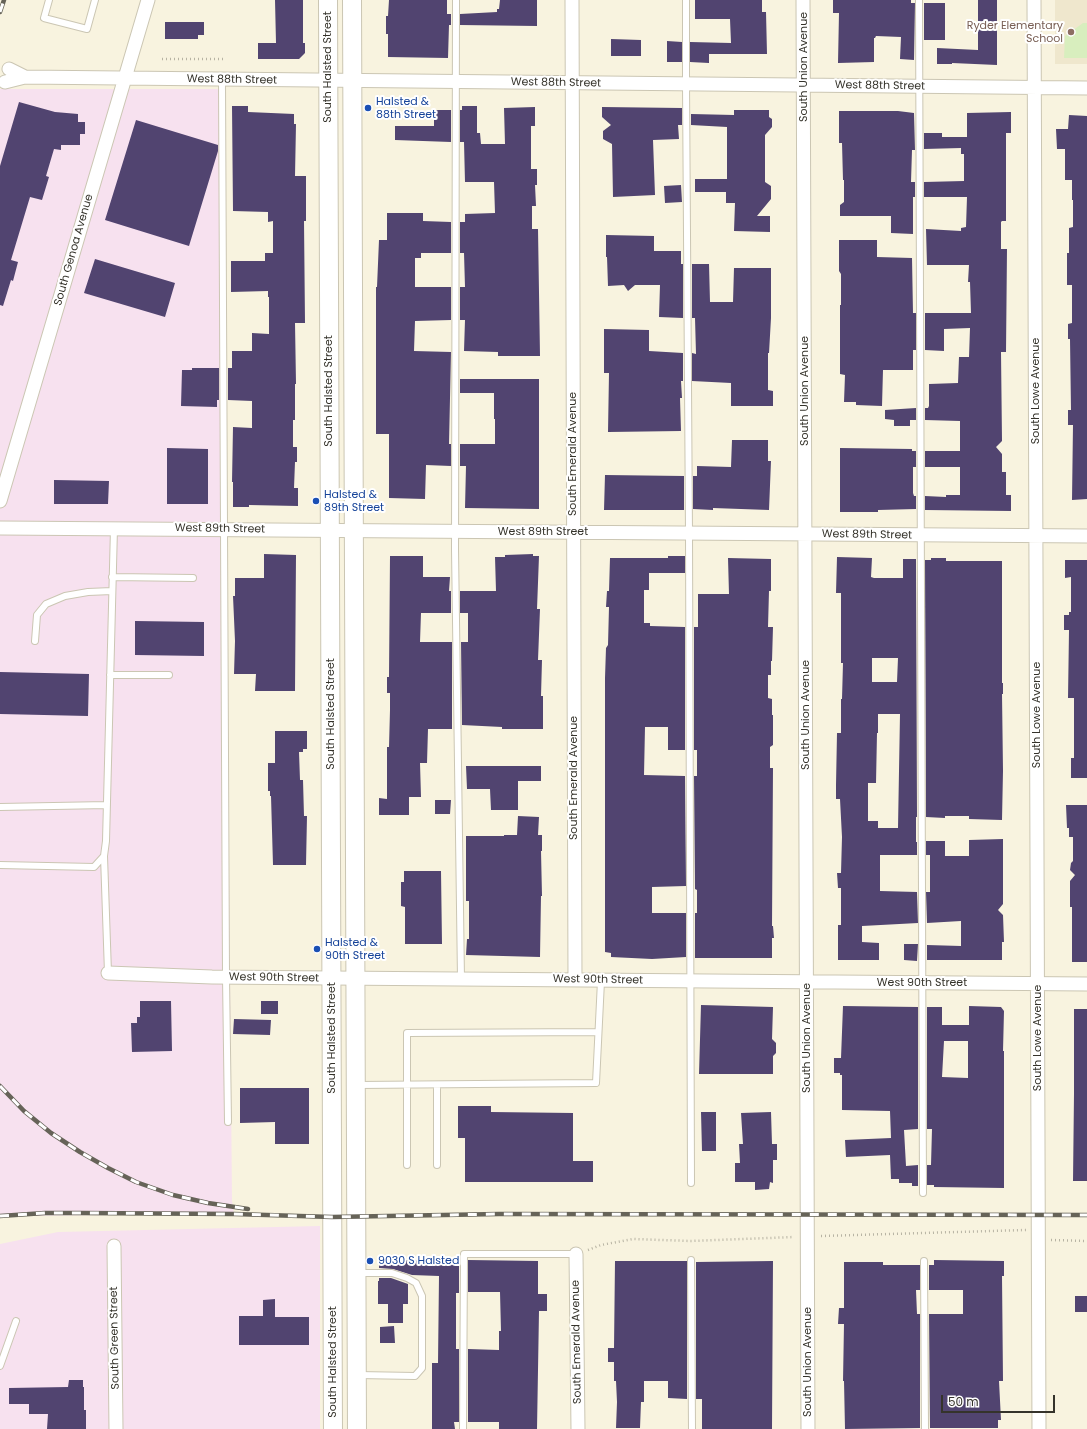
<!DOCTYPE html>
<html>
<head>
<meta charset="utf-8">
<style>
	body { margin:0 }
	#map { position:relative; width:1087px; height:1429px; overflow:hidden; background:#f8f3df; font-family:Poppins,sans-serif }
	canvas { display:block }
	.scale { position:absolute; left:941px; top:1395px; width:114px; height:18px; box-sizing:border-box; border:2px solid #35332b; border-top:0; padding-left:5px; font-size:12px; line-height:14px; white-space:nowrap; color:#35332b; -webkit-text-stroke:3px #fff; paint-order:stroke }
</style>
</head>
<body>
<div id="map">
<canvas width="1087" height="1429"></canvas>
<div class="scale">50 m</div>
</div>
<script>
const ctx = document.querySelector('canvas').getContext('2d');
ctx.lineJoin = 'round';
function fill(path, color) {
  ctx.fillStyle = color;
  ctx.fill(path, 'evenodd');
}
function toPath(rows) {
  const path = new Path2D();
  for (const r of rows) {
    path.moveTo(r[0], r[1]);
    for (let i = 2; i < r.length; i += 2) path.lineTo(r[i], r[i + 1]);
  }
  return path;
}
function trace(path, color, width, dash) {
  ctx.strokeStyle = color;
  ctx.lineWidth = width;
  ctx.lineCap = dash ? 'butt' : 'round';
  ctx.setLineDash(dash || []);
  ctx.stroke(path);
}
function label(font, color, halo, rows, align = 'center') {
  ctx.font = font + ' Poppins,sans-serif';
  ctx.lineWidth = 4;
  ctx.setLineDash([]);
  ctx.textBaseline = 'middle';
  ctx.strokeStyle = halo;
  ctx.fillStyle = color;
  for (const [text, x, y, turn = 0] of rows) {
    ctx.save();
    ctx.translate(x, y);
    ctx.rotate((+turn || 0) * Math.PI / 180);
    ctx.textAlign = isNaN(turn) ? turn : align;
    if (halo) ctx.strokeText(text, 0, 0);
    ctx.fillText(text, 0, 0);
    ctx.restore();
  }
}
fill(toPath([
	[1055,0,1087,0,1087,64,1055,64]
]), '#efe7cd');
fill(toPath([
	[0,89,222,89,232,1201,234,1214,0,1216],
	[320,1226,320,1429,0,1429,0,1244,58,1232]
]), '#f7e1ef');
fill(toPath([
	[1083,23,1087,23,1087,58,1064,58,1065,36]
]), '#d8eebe');
fill(toPath([
	[275,0,303,0,303,43,305,43,305,53,299,59,258,59,258,43,276,43],
	[389,0,447,0,447,14,451,14,451,25,449,25,448,58,388,57,388,34,386,34,386,16,388,16],
	[500,0,537,0,537,26,460,25,460,14,497,12,497,9,499,9],
	[695,0,762,0,762,12,766,12,767,54,709,54,709,63,690,62,690,42,731,43,730,19,695,19],
	[833,0,911,0,911,3,915,3,914,60,900,59,901,37,876,36,875,38,874,38,874,62,838,63,839,13,833,13],
	[978,0,997,0,997,65,952,63,952,64,937,64,937,48,978,50],
	[924,3,945,3,945,40,924,40],
	[165,22,204,22,204,35,198,35,198,39,165,39],
	[611,39,641,40,641,56,611,56],
	[667,41,682,42,682,62,667,62],
	[19,102,55,112,78,114,78,122,85,122,85,134,80,134,80,145,61,145,61,150,54,149,46,176,49,177,42,200,30,197,11,260,18,262,13,281,11,280,3,306,0,305,0,166],
	[232,106,248,106,248,112,294,114,294,124,296,124,295,176,306,176,306,221,304,221,305,323,295,323,296,384,295,384,295,420,293,420,293,447,297,447,297,462,295,462,294,488,298,488,298,506,249,505,249,507,233,507,233,482,232,482,233,427,252,428,252,401,228,400,228,368,232,368,232,351,252,351,252,333,269,334,269,297,268,297,268,291,231,292,231,261,265,261,265,253,273,253,273,221,268,222,268,212,233,211],
	[462,106,477,106,477,133,480,133,481,144,505,144,504,108,535,107,535,126,531,126,531,169,537,169,537,185,535,185,536,206,532,206,532,229,538,229,540,356,498,356,498,352,464,351,465,320,460,320,460,287,465,287,464,253,460,253,460,222,465,222,465,214,495,213,494,182,465,182,464,142,460,142,460,110,462,110],
	[602,107,682,108,682,125,678,125,679,139,653,140,655,195,613,197,612,144,603,139,603,131,611,125,602,117],
	[434,110,451,110,451,142,395,140,395,126,434,126],
	[734,110,769,110,769,117,772,119,772,127,765,135,765,182,771,186,771,199,757,216,770,216,770,232,734,231,735,203,726,203,726,192,695,192,695,179,727,179,727,127,691,125,691,114,734,115],
	[839,111,898,111,914,113,915,150,912,150,911,182,915,182,915,197,913,197,913,234,891,233,891,216,840,216,840,205,844,202,844,180,843,180,842,143,839,143],
	[1011,112,1011,133,1006,133,1006,221,1002,221,1001,222,1001,249,1007,249,1006,352,1001,352,1002,441,996,447,1002,454,1002,472,1006,472,1006,495,1011,495,1011,511,925,510,925,496,946,497,946,495,960,495,960,467,925,467,925,451,960,451,960,421,925,420,925,408,928,408,929,406,929,384,958,383,959,357,969,357,970,328,944,329,944,351,925,350,925,313,971,313,970,282,968,282,969,265,927,265,926,229,961,231,961,228,966,227,967,197,924,197,924,182,964,181,964,154,961,154,961,148,924,149,924,133,942,133,942,137,967,137,967,113],
	[1069,115,1087,116,1087,499,1072,500,1073,425,1068,425,1068,410,1071,410,1070,339,1068,339,1068,324,1072,323,1072,285,1067,285,1067,253,1069,253,1069,228,1073,227,1073,200,1072,200,1072,180,1065,180,1065,149,1057,149,1056,129,1068,129],
	[136,120,218,145,218,151,189,246,105,220],
	[681,185,682,202,665,203,664,186],
	[387,213,423,213,423,221,451,222,451,253,421,253,421,258,415,258,415,287,451,287,451,320,415,321,414,351,451,352,449,444,451,444,451,466,426,465,425,499,389,498,389,434,376,434,376,287,377,287,379,240,387,240],
	[606,235,654,236,654,251,681,251,681,264,683,264,683,318,659,317,660,285,635,285,628,291,624,285,608,286,607,257,606,257],
	[839,240,877,240,877,257,912,258,913,313,916,313,916,350,913,350,913,370,883,370,882,406,856,405,856,402,844,402,845,375,840,374,840,305,841,305,841,274,839,271],
	[95,259,175,283,165,317,84,293],
	[692,264,709,264,710,302,733,302,734,268,771,268,771,318,769,353,768,353,768,390,773,391,773,406,731,406,731,383,692,381,692,353,696,354,695,318,692,318],
	[604,329,649,330,649,351,683,353,683,381,681,381,682,398,680,398,681,431,608,432,609,373,604,373],
	[192,368,219,368,219,400,217,400,217,407,181,406,182,370,192,370],
	[460,379,539,379,539,509,465,508,466,466,460,466,460,444,495,444,495,419,494,419,494,393,460,393],
	[916,408,916,420,910,420,910,426,894,426,894,420,885,419,885,410],
	[732,440,768,440,768,461,771,461,769,510,713,508,713,510,693,509,693,476,697,476,697,466,731,467],
	[167,448,208,449,208,504,167,504],
	[840,448,912,449,912,451,916,451,916,467,913,467,913,493,914,496,916,496,916,509,878,510,878,512,840,512],
	[605,475,684,476,684,510,604,510],
	[54,480,109,481,108,504,54,504],
	[264,554,296,555,295,691,255,691,256,674,234,674,235,641,233,596,235,596,235,578,264,578],
	[533,554,533,556,539,556,537,609,540,609,538,660,542,660,541,696,543,696,543,729,502,729,502,727,462,725,461,642,468,642,468,613,460,613,460,591,496,591,495,557,505,557,505,555],
	[390,556,423,556,423,577,450,577,449,591,451,591,451,613,421,613,420,642,452,642,452,729,428,729,427,763,420,763,421,797,409,797,409,815,379,815,379,798,387,799,387,747,389,747,390,710,390,693,387,693,387,677,389,677],
	[668,556,685,556,685,573,649,573,649,590,644,590,644,623,650,623,650,626,685,627,685,750,668,750,668,727,645,727,644,775,685,776,686,886,652,887,652,913,686,913,686,957,652,959,611,957,611,953,605,952,605,678,606,648,608,645,609,607,606,607,607,591,609,591,610,558,668,558],
	[837,557,872,558,871,577,874,578,903,578,903,559,916,559,917,817,916,817,916,842,917,842,917,855,880,855,880,891,917,892,918,923,862,926,862,942,879,943,879,960,838,960,838,925,841,925,841,888,838,888,837,873,841,873,842,837,840,799,836,799,836,785,837,733,841,733,841,699,842,699,843,663,841,663,841,593,836,593],
	[872,658,898,658,897,682,872,682],
	[878,714,900,714,898,828,878,828,878,821,868,821,868,783,876,783,877,733,878,733],
	[728,558,771,559,771,591,769,591,768,627,773,627,772,661,771,661,771,675,768,675,768,698,772,699,772,715,773,715,773,745,770,747,770,768,773,768,772,926,773,926,774,938,772,938,772,958,695,958,695,913,697,913,697,890,695,889,694,776,697,776,697,750,694,750,694,627,698,627,698,594,729,594],
	[931,558,946,558,946,561,1002,561,1002,683,1003,683,1003,694,1002,694,1003,771,1002,820,969,819,969,816,945,816,945,818,926,817,925,560,931,560],
	[1065,560,1087,560,1087,778,1071,778,1071,758,1074,758,1074,698,1068,698,1069,631,1069,630,1064,630,1064,615,1069,615,1069,612,1071,612,1071,577,1065,578],
	[135,621,204,622,204,656,135,655],
	[0,672,89,674,88,716,0,714],
	[275,731,307,731,307,749,303,749,303,752,299,752,300,780,303,780,304,816,307,816,306,865,273,865,271,796,270,796,270,791,268,791,268,763,275,763],
	[466,766,541,766,541,781,518,781,518,810,491,810,490,789,467,789],
	[435,800,451,800,450,814,435,814],
	[1066,805,1087,805,1087,962,1072,962,1072,907,1070,907,1070,881,1075,875,1070,870,1071,863,1073,861,1073,837,1069,837,1069,828,1067,828],
	[518,816,539,817,538,835,542,835,542,851,541,851,542,896,541,896,540,957,466,955,467,939,469,939,469,901,466,901,466,836,504,836,504,835,517,835],
	[1003,839,1003,904,998,910,1003,915,1004,942,1002,942,1002,960,927,960,927,945,961,946,961,921,927,923,926,892,930,892,930,855,926,855,926,841,945,841,945,856,969,856,969,840],
	[404,871,441,871,442,944,405,944,405,907,401,906,401,882,404,882],
	[904,944,918,944,917,961,904,960],
	[140,1001,171,1001,172,1051,132,1052,131,1023,137,1023,137,1017,140,1017],
	[261,1001,278,1001,278,1014,261,1014],
	[701,1005,773,1007,772,1039,776,1043,776,1053,773,1056,773,1074,699,1074],
	[843,1006,918,1007,918,1129,904,1130,906,1166,918,1165,918,1186,912,1186,912,1183,899,1183,899,1179,891,1179,890,1155,846,1157,845,1140,891,1138,890,1111,842,1110,842,1075,840,1075,840,1073,834,1073,834,1058,841,1058],
	[969,1006,1001,1007,1004,1011,1003,1051,1004,1051,1004,1188,934,1187,934,1185,927,1185,927,1165,931,1165,932,1129,927,1129,927,1007,942,1007,942,1025,969,1025],
	[944,1041,968,1041,968,1078,942,1077],
	[1074,1009,1087,1009,1087,1181,1073,1181,1074,1094],
	[234,1019,271,1020,270,1035,233,1034],
	[240,1088,309,1088,309,1144,275,1144,275,1122,240,1123],
	[458,1106,491,1106,491,1112,573,1113,573,1161,593,1161,593,1182,465,1182,465,1138,458,1138],
	[701,1112,716,1112,716,1151,702,1151],
	[771,1112,772,1144,777,1144,777,1160,773,1160,773,1183,770,1182,769,1189,755,1190,755,1182,735,1182,735,1163,740,1163,739,1144,743,1144,741,1113],
	[379,1260,459,1261,459,1293,456,1293,456,1349,459,1349,459,1422,454,1422,455,1429,432,1429,432,1363,438,1363,439,1276,412,1275,393,1269,379,1268],
	[468,1260,538,1261,538,1294,547,1294,547,1311,539,1311,537,1429,499,1429,499,1422,468,1422,468,1349,499,1350,499,1331,501,1331,500,1292,468,1292],
	[934,1260,1004,1261,1004,1276,1002,1276,1003,1381,999,1381,1001,1420,998,1420,998,1428,930,1428,929,1314,963,1314,963,1290,929,1290,929,1265,934,1265],
	[615,1261,687,1261,687,1399,668,1398,668,1381,644,1381,644,1402,641,1402,640,1428,616,1428,617,1402,616,1381,614,1381,614,1362,608,1362,608,1348,614,1348],
	[773,1261,772,1429,702,1429,702,1399,696,1399,696,1262],
	[844,1262,883,1262,883,1265,920,1265,920,1290,916,1290,917,1314,920,1314,920,1428,845,1429,844,1381,843,1381,844,1324,838,1324,839,1308,844,1308],
	[379,1278,391,1278,408,1284,408,1304,403,1304,403,1323,388,1323,388,1304,378,1304,378,1281,379,1281],
	[1075,1296,1087,1296,1087,1312,1075,1312],
	[275,1299,275,1317,309,1317,309,1345,239,1345,239,1316,263,1316,263,1300],
	[394,1326,395,1343,380,1343,380,1327],
	[69,1380,83,1380,83,1387,84,1387,84,1410,86,1410,86,1429,47,1429,48,1414,29,1414,29,1404,9,1404,9,1388,68,1387]
]), '#514470');
const service = toPath([
	[49,0,44,18,87,29,95,0],
	[456,0,455,549,461,979],
	[686,0,686,84,689,533,691,1183],
	[919,0,923,1193],
	[222,80,226,977,228,1122],
	[112,577,193,578],
	[35,641,37,615,46,604,65,596,88,592,112,591],
	[110,675,169,675],
	[0,807,107,805],
	[104,856,108,973],
	[0,865,94,867,104,856,106,841,114,528],
	[358,1085,596,1083,601,981],
	[437,1085,437,1165],
	[407,1165,407,1033,598,1032],
	[691,1260,692,1429],
	[924,1261,925,1429],
	[0,1366,16,1321],
	[358,1375,415,1376,422,1368,422,1296,416,1283,407,1278,392,1273,359,1273],
	[463,1429,464,1254,576,1254]
]);
const minor = toPath([
	[572,0,575,980],
	[803,0,808,1429],
	[1034,0,1039,1429],
	[9,69,25,77],
	[5,82,25,77,1087,88],
	[0,501,148,0],
	[0,528,1087,536],
	[108,973,212,977,332,978,1087,984],
	[114,1246,116,1429],
	[576,1254,578,1429]
]);
const secondary = toPath([
	[328,0,333,1429],
	[352,0,357,1429]
]);
trace(service, '#cbc6b3', 8);
trace(minor, '#cbc6b3', 15);
trace(secondary, '#cbc6b3', 20);
trace(toPath([
	[162,59,226,59],
	[821,1236,1026,1230],
	[1051,1240,1087,1241],
	[588,1250,601,1245,633,1239,691,1241,794,1237]
]), '#b7b3a3', 2.5, [1, 3]);
trace(service, '#fff', 6);
trace(minor, '#fff', 13);
trace(secondary, '#fff', 18);
const rail = toPath([
	[0,12,4,0],
	[0,1086,24,1111,51,1133,80,1152,108,1168,136,1182,173,1195,208,1203,248,1209],
	[0,1216,45,1213,81,1213,234,1214,332,1217,499,1214,1087,1215]
]);
trace(rail, '#666358', 4.5);
trace(rail, '#fff', 3, [9]);
for (const [x, y, r, color] of [
	[1071,32,4,"#8d6e63"],
	[368,108,4,"#1a4fb4"],
	[316,501,4,"#1a4fb4"],
	[317,949,4,"#1a4fb4"],
	[370,1261,4,"#1a4fb4"]
]) {
  const dot = new Path2D();
  dot.arc(x, y, r, 0, 2 * Math.PI);
  ctx.fillStyle = color;
  ctx.fill(dot);
  trace(dot, '#fff', 1.5);
}
label('11px', '#785e54', '#fff', [
	["Ryder Elementary",1063,26],
	["School",1063,39]
], 'right');
label('11px', '#35332b', '#fff', [
	["South Halsted Street",328,67,-90],
	["South Union Avenue",804,67,-90],
	["West 88th Street",232,80,1],
	["West 88th Street",556,83,1],
	["West 88th Street",880,86,1],
	["South Genoa Avenue",74,250,-74],
	["South Halsted Street",329,391,-90],
	["South Union Avenue",805,391,-90],
	["South Lowe Avenue",1036,391,-90],
	["South Emerald Avenue",573,454,-90],
	["West 89th Street",220,529,1],
	["West 89th Street",543,532],
	["West 89th Street",867,535,1],
	["South Halsted Street",331,714,-90],
	["South Union Avenue",806,715,-90],
	["South Lowe Avenue",1037,715,-90],
	["South Emerald Avenue",574,778,-90],
	["West 90th Street",274,978,1],
	["West 90th Street",598,980,1],
	["West 90th Street",922,983],
	["South Halsted Street",332,1038,-90],
	["South Union Avenue",807,1038,-90],
	["South Lowe Avenue",1038,1038,-90],
	["South Green Street",115,1338,-91],
	["South Emerald Avenue",577,1342,-91],
	["South Halsted Street",333,1362,-90],
	["South Union Avenue",808,1362,-90]
]);
label('11px', '#164399', '#fff', [
	["Halsted &",376,102],
	["88th Street",376,115],
	["Halsted &",324,495],
	["89th Street",324,508],
	["Halsted &",325,943],
	["90th Street",325,956],
	["9030 S Halsted",378,1261]
], 'left');
</script>
</body>
</html>
